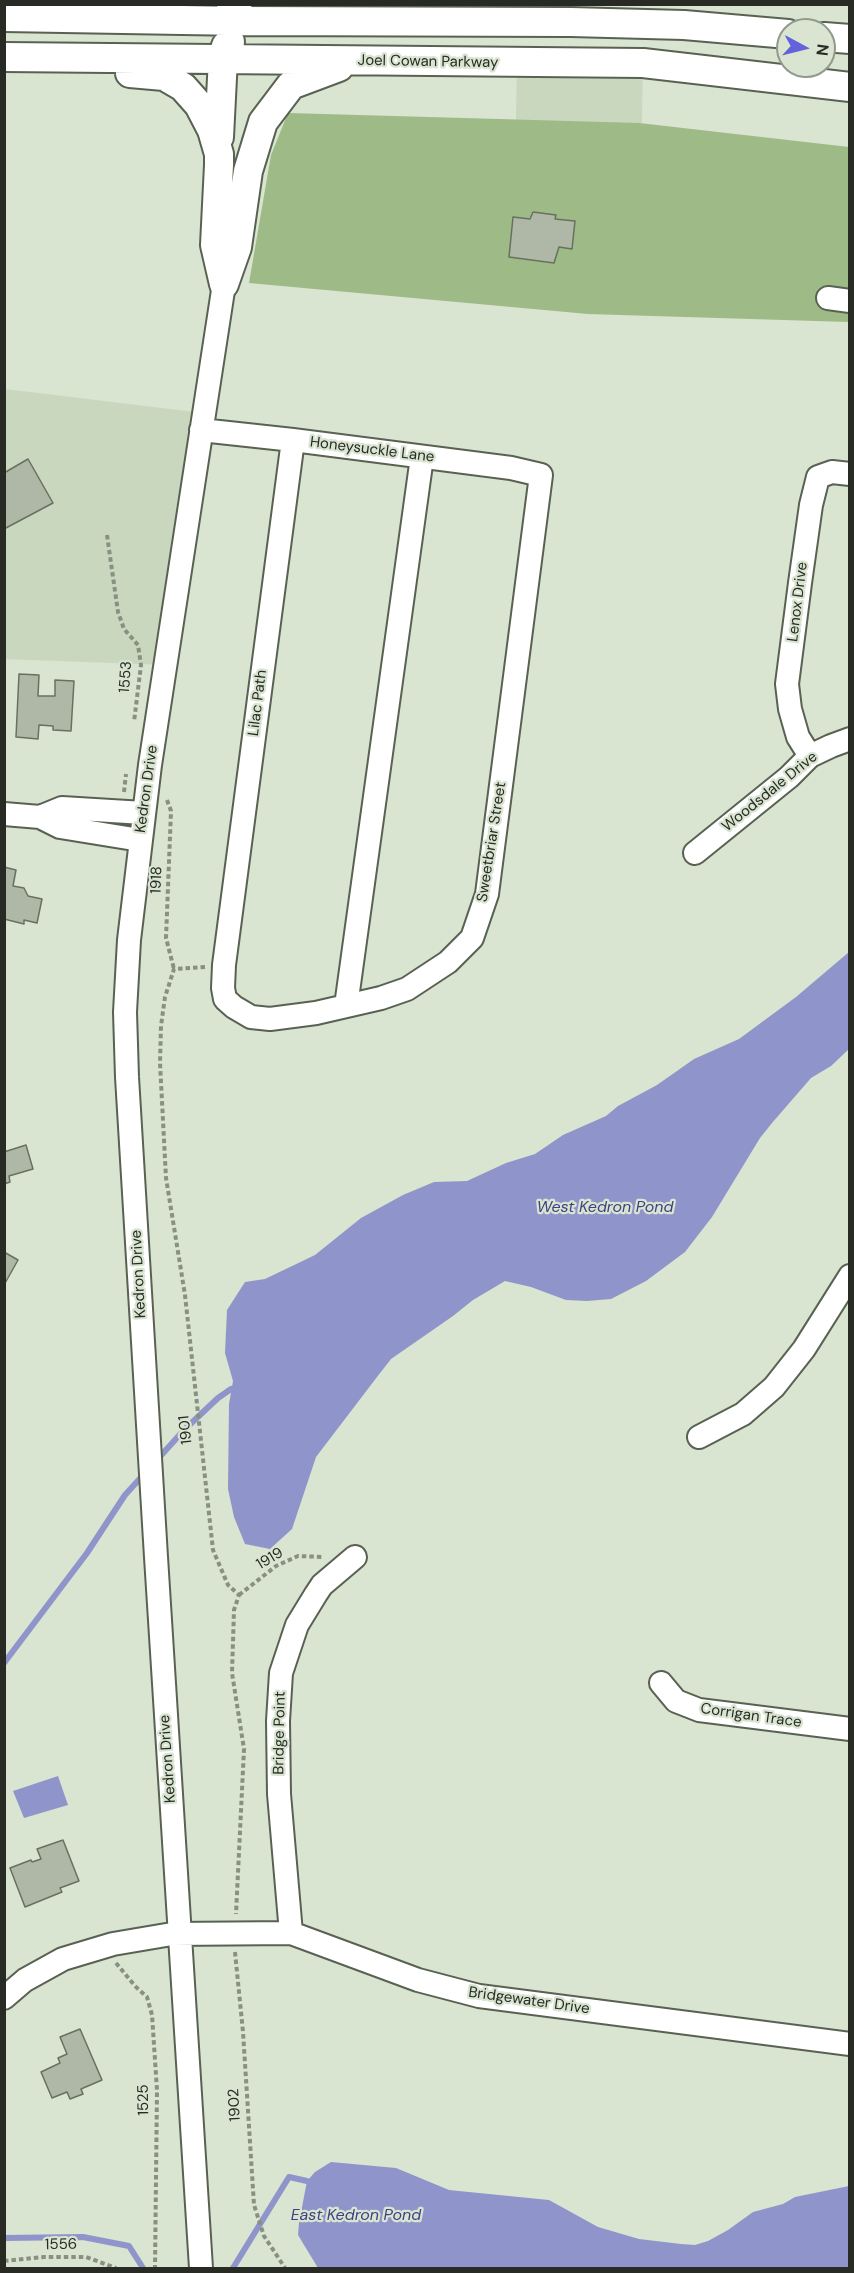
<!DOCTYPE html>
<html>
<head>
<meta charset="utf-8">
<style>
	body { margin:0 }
	#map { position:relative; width:854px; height:2273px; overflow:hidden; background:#d9e4d1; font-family:"DM Sans",sans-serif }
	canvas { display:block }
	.frame { position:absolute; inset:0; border:6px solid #272b24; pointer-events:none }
	.north { position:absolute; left:776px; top:18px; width:60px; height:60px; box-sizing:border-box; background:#d9e4d1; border:2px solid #929a8c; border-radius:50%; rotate:97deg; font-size:16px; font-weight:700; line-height:24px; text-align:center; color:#272b24 }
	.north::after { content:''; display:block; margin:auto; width:21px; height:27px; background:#6462db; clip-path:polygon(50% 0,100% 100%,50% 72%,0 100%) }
</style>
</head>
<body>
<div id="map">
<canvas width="854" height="2273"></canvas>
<div class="frame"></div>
<div class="north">N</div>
</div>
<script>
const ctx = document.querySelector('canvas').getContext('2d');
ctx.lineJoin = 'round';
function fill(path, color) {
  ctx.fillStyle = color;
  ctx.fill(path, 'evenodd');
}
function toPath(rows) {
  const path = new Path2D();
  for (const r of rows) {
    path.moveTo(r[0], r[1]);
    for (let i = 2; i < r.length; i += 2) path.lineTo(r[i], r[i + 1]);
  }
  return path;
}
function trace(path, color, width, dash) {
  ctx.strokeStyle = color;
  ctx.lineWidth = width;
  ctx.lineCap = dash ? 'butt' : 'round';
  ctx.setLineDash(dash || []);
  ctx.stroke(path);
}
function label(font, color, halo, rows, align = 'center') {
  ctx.font = font + ' "DM Sans",sans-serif';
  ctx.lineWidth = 4.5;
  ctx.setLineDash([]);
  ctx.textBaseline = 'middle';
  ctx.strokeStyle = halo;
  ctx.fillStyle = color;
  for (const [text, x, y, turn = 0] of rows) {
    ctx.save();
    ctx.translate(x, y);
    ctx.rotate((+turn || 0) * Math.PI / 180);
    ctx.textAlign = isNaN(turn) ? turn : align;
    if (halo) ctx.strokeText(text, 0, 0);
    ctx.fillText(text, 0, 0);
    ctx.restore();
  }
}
fill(toPath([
	[517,63,643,63,638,316,515,167],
	[5,389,203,413,166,665,5,659]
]), '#cad7bf');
fill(toPath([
	[288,113,639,123,849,147,849,322,588,314,249,283,271,155]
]), '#9eba86');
fill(toPath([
	[849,952,849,1049,831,1066,811,1078,772,1123,760,1138,712,1217,685,1252,646,1281,611,1299,587,1301,566,1300,531,1287,505,1281,473,1300,453,1316,391,1359,377,1377,316,1457,292,1529,270,1549,245,1544,234,1517,228,1489,229,1404,233,1381,225,1353,227,1310,245,1282,265,1279,315,1255,361,1218,403,1195,434,1182,467,1181,506,1163,535,1154,563,1135,606,1116,618,1106,657,1085,694,1059,739,1039,796,997],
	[58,1776,68,1805,24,1818,13,1791],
	[331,2162,396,2168,449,2190,549,2200,598,2227,639,2239,681,2244,695,2245,708,2241,728,2230,753,2212,783,2204,795,2197,849,2186,849,2268,318,2268,298,2235,299,2223,307,2181,315,2172]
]), '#8f95ca');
trace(toPath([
	[156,1461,184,1430,218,1398,231,1389],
	[4,1663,87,1553,125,1495,145,1473],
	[4,2238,83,2237,129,2246,143,2268],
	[233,2268,289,2177,307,2181]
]), '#8f95ca', 6);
const building = toPath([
	[533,212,556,215,555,219,575,221,572,249,559,247,554,263,509,257,513,217,530,219,533,212],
	[28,459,53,503,4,529,4,473,28,459],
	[19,674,39,675,38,696,55,696,55,680,74,681,71,731,53,730,53,726,39,725,38,739,16,737,19,674],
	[4,867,16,870,13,886,24,888,28,896,42,899,37,923,24,920,24,924,4,919,4,867],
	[26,1145,33,1169,9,1176,10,1182,4,1184,4,1152,26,1145],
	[4,1252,18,1260,4,1285,4,1252],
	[63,1840,79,1881,60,1888,62,1892,25,1907,10,1868,31,1860,32,1862,41,1859,37,1849,63,1840],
	[80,2029,102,2080,81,2089,83,2094,70,2099,67,2092,52,2098,41,2072,60,2063,58,2058,67,2054,60,2037,80,2029]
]);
fill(building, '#afb8a7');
trace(building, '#687160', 1.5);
const minor = toPath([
	[228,4,253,21],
	[828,298,850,301],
	[201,430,293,440,511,468,541,475,487,894,472,938,448,962,407,989,381,998,316,1013,270,1019,251,1017,234,1007,225,999,223,988,224,965,293,440],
	[810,756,798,737,790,709,787,684,800,583,811,505,818,477,832,472,850,474],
	[4,814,40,817,60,827,140,840],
	[40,817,62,808,144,813],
	[695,853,789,777,810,756,831,746,850,739],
	[346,1006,422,457],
	[699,1437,743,1414,774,1387,804,1349,850,1276],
	[661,1683,676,1701,699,1710,850,1729],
	[291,1933,279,1794,278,1721,281,1673,297,1625,316,1594,322,1585,355,1557],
	[4,1998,25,1980,63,1959,113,1944,172,1934,291,1933,418,1980,479,1996,850,2044],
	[201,2268,156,1557,127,1077,125,1012,129,940,150,765,224,284]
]);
const major = toPath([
	[4,17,242,21,571,22,684,25,788,34],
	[824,37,850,39],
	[4,57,643,63,850,87],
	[130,73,164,76,183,87,199,105,212,130,219,154,219,165,215,245,224,284],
	[219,137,223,58,226,46,230,42],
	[224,284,237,247,248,171,263,122,291,85,339,67]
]);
trace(minor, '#596252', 26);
trace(major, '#596252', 32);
trace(toPath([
	[107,535,118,612,124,629,138,645,141,665,134,722],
	[124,792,126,774],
	[167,800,171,811,166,938,174,969],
	[205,967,174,969,165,997,161,1026,160,1063,166,1178,185,1295,213,1550,228,1585,239,1595,234,1610,232,1673,244,1749,236,1914],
	[239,1595,276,1566,298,1556,324,1557],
	[235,1952,243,2032,254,2205,264,2236,285,2268],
	[116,1963,135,1986,147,1997,152,2015,157,2090,155,2268],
	[4,2261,44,2257,86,2257,116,2268]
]), '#889082', 4, [4.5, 3]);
trace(minor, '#fff', 22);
trace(major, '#fff', 28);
label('15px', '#272b24', '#d9e4d1', [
	["Joel Cowan Parkway",428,62,1],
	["Honeysuckle Lane",372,450,7],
	["Lenox Drive",798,602,-83],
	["1553",126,677,-86],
	["Lilac Path",258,703,-83],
	["Kedron Drive",147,789,-82],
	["Woodsdale Drive",770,792,-39],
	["Sweetbriar Street",492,842,-81],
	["1918",157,880,-88],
	["Kedron Drive",139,1274,-93],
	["1901",186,1430,-96],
	["1919",270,1559,-31],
	["Corrigan Trace",751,1716,8],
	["Bridge Point",280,1733,-89],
	["Kedron Drive",168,1759,-94],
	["Bridgewater Drive",529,2001,8],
	["1525",144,2100,-91],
	["1902",235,2105,-93],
	["1556",61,2245,-1]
]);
label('italic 16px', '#404183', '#d9e4d1', [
	["West Kedron Pond",605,1208],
	["East Kedron Pond",356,2216]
]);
</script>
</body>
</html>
